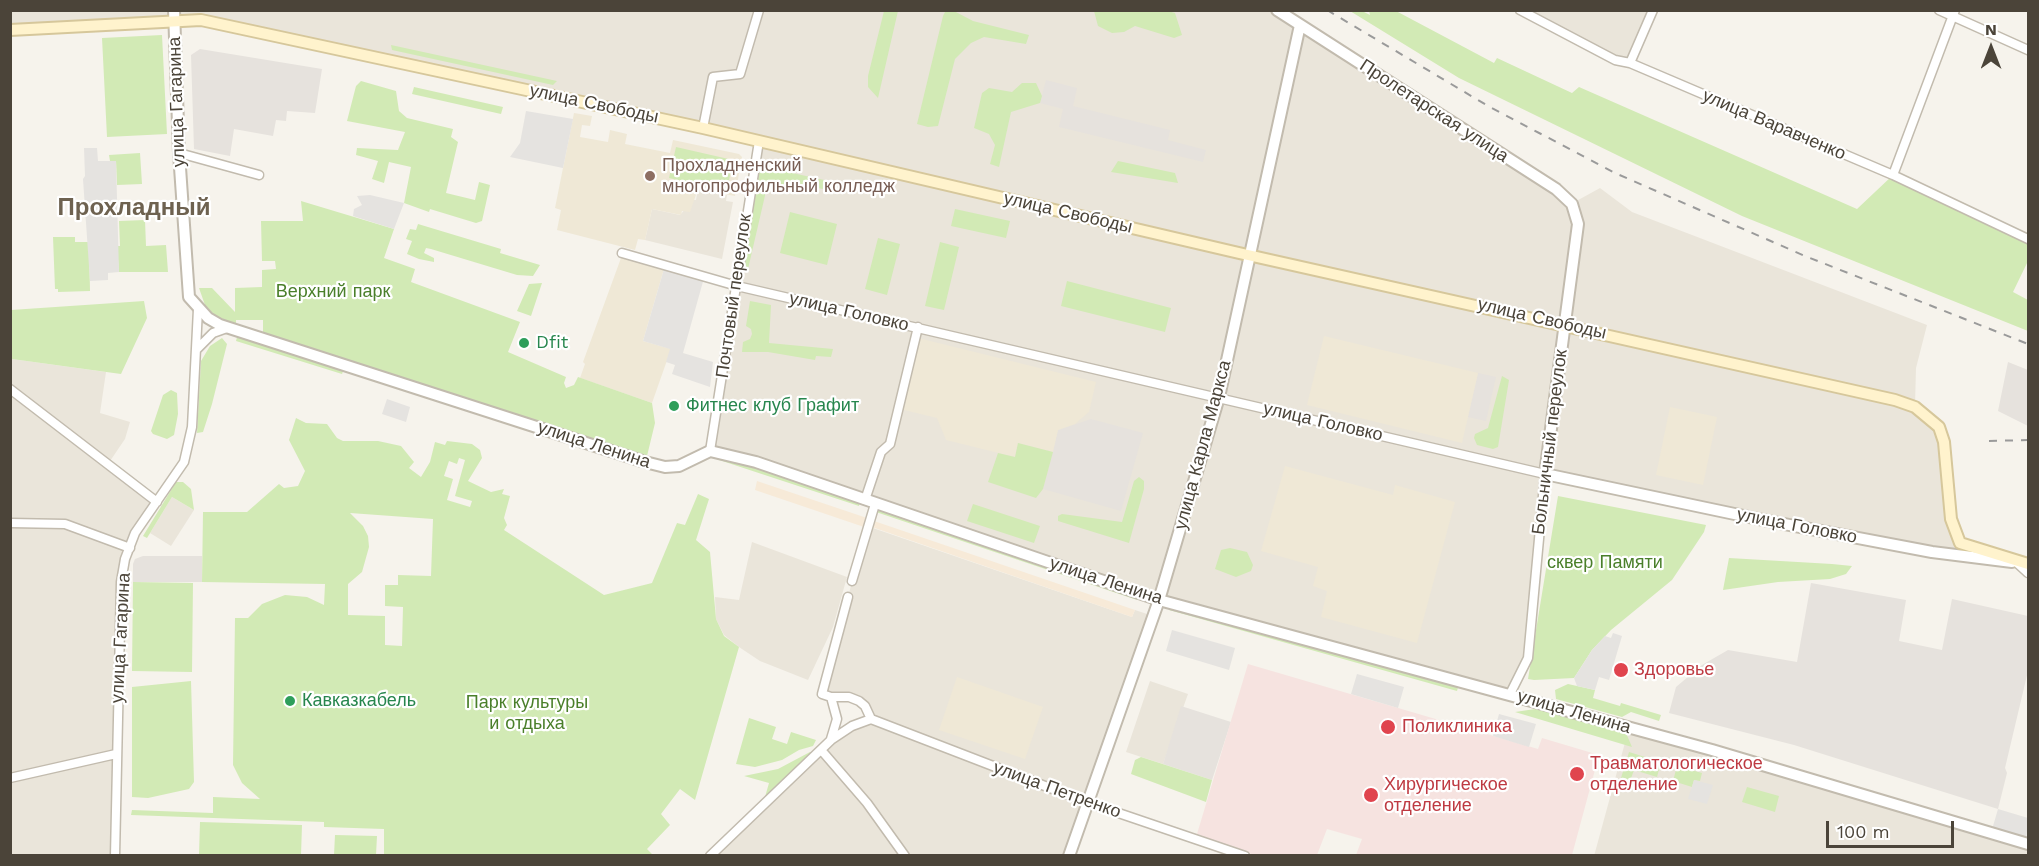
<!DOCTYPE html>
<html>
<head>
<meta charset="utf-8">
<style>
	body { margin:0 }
	#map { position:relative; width:2039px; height:866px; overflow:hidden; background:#f6f3ec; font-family:"Work Sans",sans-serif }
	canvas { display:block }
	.frame { position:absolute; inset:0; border:12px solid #4b4439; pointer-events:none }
	.north { position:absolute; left:1961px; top:18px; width:60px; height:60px; -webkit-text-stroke:4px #fff; paint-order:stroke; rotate:0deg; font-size:16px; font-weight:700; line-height:24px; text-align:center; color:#4b4439 }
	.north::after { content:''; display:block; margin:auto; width:21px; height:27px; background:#4b4439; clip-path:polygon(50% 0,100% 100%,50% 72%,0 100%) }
	.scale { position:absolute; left:1826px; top:821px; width:128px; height:27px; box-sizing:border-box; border:3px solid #4b4439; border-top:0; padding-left:8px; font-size:18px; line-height:21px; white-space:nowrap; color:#4b4439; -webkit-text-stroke:4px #fff; paint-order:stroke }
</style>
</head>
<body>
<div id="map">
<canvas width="2039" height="866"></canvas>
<div class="frame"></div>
<div class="north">N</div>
<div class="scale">100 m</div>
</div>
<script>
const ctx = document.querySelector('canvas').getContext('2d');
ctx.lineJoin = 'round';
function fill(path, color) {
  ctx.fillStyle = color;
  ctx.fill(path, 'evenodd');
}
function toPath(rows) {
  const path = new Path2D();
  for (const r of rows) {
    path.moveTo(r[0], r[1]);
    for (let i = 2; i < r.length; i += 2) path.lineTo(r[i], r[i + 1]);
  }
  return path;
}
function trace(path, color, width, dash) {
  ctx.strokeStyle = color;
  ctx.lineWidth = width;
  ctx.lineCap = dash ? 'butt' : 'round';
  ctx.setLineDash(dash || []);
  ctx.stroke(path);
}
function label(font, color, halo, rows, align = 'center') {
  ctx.font = font + ' "Work Sans",sans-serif';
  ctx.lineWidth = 4.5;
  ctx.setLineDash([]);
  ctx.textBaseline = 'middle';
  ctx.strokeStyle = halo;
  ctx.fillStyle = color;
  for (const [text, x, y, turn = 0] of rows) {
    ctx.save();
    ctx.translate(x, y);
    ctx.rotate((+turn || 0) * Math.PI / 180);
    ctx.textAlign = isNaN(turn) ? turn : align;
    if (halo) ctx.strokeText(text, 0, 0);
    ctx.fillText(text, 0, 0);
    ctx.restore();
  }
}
fill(toPath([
	[10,11,1277,11,1571,204,1600,188,1632,212,1927,325,1916,368,1915,406,1939,427,1955,534,1978,550,1974,558,1546,474,1528,658,1510,694,1159,600,710,451,759,142,201,20,11,30],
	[1520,11,1653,11,1630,63],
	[698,189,727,195,726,201,733,202,722,259,645,240,652,209,680,215,693,200,696,200],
	[12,359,106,372,100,413,130,422,125,439,108,464,157,502,125,559,116,754,11,779],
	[172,497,194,510,171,546,150,533],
	[867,526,1132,617,1135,610,1153,616,1069,855,710,856,822,751,871,719,859,701,822,694],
	[752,542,847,577,833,627,808,680,760,661,739,647,724,635,716,619,715,597,739,600],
	[1150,681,1188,694,1163,764,1126,752],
	[1629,728,2028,844,2028,856,1594,856],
	[112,759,111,855,11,855,10,782]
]), '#eae5da');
fill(toPath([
	[757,481,867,518,864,527,755,490],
	[874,521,1135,610,1132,617,872,527]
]), '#f7ead8');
fill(toPath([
	[200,49,322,69,315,113,287,111,286,121,276,120,273,136,234,129,230,156,194,149,191,55],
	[1046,80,1077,88,1073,106,1170,130,1168,140,1206,150,1203,162,1059,127,1063,109,1040,103],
	[2008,362,2028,370,2028,426,1998,411],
	[1478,373,1496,377,1486,421,1468,417],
	[1091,419,1143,433,1121,511,1043,489,1058,430],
	[143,556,202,556,202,582,133,582,133,564,135,559],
	[1811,583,1906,600,1899,641,1942,650,1952,599,2028,616,2028,671,2005,768,2007,773,1998,809,1794,745,1669,713,1676,687,1702,665,1728,650,1797,662],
	[1181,706,1231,722,1212,780,1163,764]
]), '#e6e2dd');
fill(toPath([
	[574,113,592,116,590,126,582,125,580,137,608,142,610,130,627,134,625,144,670,153,673,140,739,154,742,157,735,196,698,189,690,212,682,211,681,215,652,209,645,240,638,239,635,250,557,230,561,210,555,208],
	[621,258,664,269,643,341,671,349,652,403,580,378,585,364,583,362],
	[1324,336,1478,373,1462,443,1307,405],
	[918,338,1096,382,1089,412,1075,424,1058,430,1053,452,1018,443,1015,457,946,440,937,418,900,409],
	[1670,407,1717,417,1703,485,1656,475],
	[1285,466,1393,495,1395,485,1455,502,1417,643,1321,617,1327,591,1313,586,1318,567,1261,551],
	[957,677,1043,707,1025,759,939,730]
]), '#efe8d6');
fill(toPath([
	[1248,664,1538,749,1542,738,1599,755,1572,855,1356,855,1362,839,1327,829,1317,855,1254,855,1197,834]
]), '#f6e3e0');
fill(toPath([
	[884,11,898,11,878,98,868,87,868,76],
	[954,11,973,21,1029,35,1026,44,984,37,971,43,955,59,938,126,928,127,917,124,943,16,945,12],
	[1094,11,1168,11,1175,13,1182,35,1174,38,1135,26,1124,32,1112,33,1098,26],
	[1350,11,1362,11,1370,15,1369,11,1396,11,1494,63,1497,58,1572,93,1579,87,1857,209,1893,175,2028,239,2028,261,2013,292,2028,300,2028,331,1742,216,1459,78],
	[162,35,167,134,107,137,102,38],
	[391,45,557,81,553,85,392,50],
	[361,81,396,91,399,111,407,118,453,129,451,137,458,142,446,193,475,200,479,182,490,185,482,221,476,223,430,209,429,212,404,203,411,167,389,162,384,183,372,179,378,161,356,155,357,148,398,150,405,132,347,121,356,86],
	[1022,83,1036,83,1042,96,1040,103,1011,112,999,167,990,164,995,145,989,134,974,128,982,93,989,88,1012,92],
	[414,87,503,107,501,114,412,94],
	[676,147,733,160,727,191,669,178],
	[140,153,142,184,117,185,116,161,110,161,109,155],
	[1118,161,1175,173,1178,183,1111,172],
	[761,166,833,182,831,191,788,181,785,191,767,187,748,269,745,265,748,223],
	[301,201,394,229,384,258,415,269,411,282,520,322,508,352,566,377,564,383,566,388,574,385,578,377,652,403,655,423,647,456,263,334,263,320,236,320,236,325,219,320,205,305,199,288,212,288,235,312,235,288,262,287,262,270,276,269,275,261,262,261,261,221,303,221],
	[955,209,1010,221,1006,238,951,226],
	[790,212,837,224,827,265,780,253],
	[145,220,146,246,166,245,168,272,119,272,117,246,120,246,119,221],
	[418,224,501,249,500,253,540,265,533,276,517,275,431,249,426,248,424,253,434,258,434,262,419,259,407,254,412,241,406,239,410,229,416,230],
	[53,237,75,237,75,242,89,242,90,291,58,292,58,289,55,289],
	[878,238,900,244,887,295,865,289],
	[940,242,959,247,944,310,925,306],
	[1067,281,1171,308,1165,332,1061,306],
	[542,283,531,316,517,311,529,284],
	[144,301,147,318,121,374,12,359,11,310],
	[750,301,771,305,769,343,833,349,831,357,816,356,815,360,768,352,742,352,743,342,750,339,752,334,751,329,746,326],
	[237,337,344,369,342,374,236,341],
	[222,338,227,344,212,404,203,432,197,433,201,361,210,346],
	[1502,376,1509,380,1498,447,1493,449,1477,445,1474,438,1475,434,1488,428],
	[171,390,177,393,178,414,174,435,167,439,153,434,151,431,163,395],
	[296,418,306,423,327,424,337,438,343,441,378,441,401,446,414,462,409,468,421,477,430,462,435,442,445,445,447,441,472,444,480,450,482,458,468,481,491,492,504,489,502,494,510,496,504,518,507,525,504,530,604,595,652,583,677,523,685,525,698,494,709,499,696,540,710,552,716,619,724,636,739,647,695,800,680,789,661,814,670,825,647,849,653,855,384,855,384,829,324,827,324,822,131,815,132,810,213,813,213,797,260,799,242,783,233,765,235,618,248,618,262,604,285,595,307,597,324,605,325,584,202,582,203,512,247,512,279,484,284,488,298,486,305,471,289,440],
	[459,458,465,460,455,496,472,501,470,507,447,500,453,479,444,476,449,461,457,464],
	[350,513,433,519,431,576,398,575,398,585,385,585,385,606,403,607,402,646,385,645,385,616,348,615,348,584,362,572,369,547,368,536,363,526],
	[1018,443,1053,452,1043,489,1036,498,988,482,998,453,1015,457],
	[704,455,724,456,860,501,859,506],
	[1139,477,1144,481,1144,489,1129,543,1058,521,1058,516,1062,514,1122,522,1134,481],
	[176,482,183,482,191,489,194,510,172,497,147,538,143,536],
	[1558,496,1706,525,1704,532,1672,580,1611,630,1592,650,1574,678,1534,680,1528,679],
	[973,504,1040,526,1034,543,967,521],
	[878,505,1139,593,1137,600,876,512],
	[1230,548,1247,552,1253,565,1251,571,1236,577,1215,569,1221,550],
	[1729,558,1832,564,1852,566,1846,574,1830,579,1778,582,1723,590],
	[133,582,193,583,192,672,132,671],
	[1171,603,1460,680,1457,691,1169,610],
	[191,681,194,782,189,789,148,798,132,797,132,687],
	[1568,684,1595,690,1593,698,1620,706,1621,703,1661,715,1659,721,1631,712,1622,717,1556,699,1555,690],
	[1535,709,1561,713,1626,733,1632,747,1515,712],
	[749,718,776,727,772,739,787,744,791,732,816,740,813,746,799,750,782,760,755,767,736,764],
	[810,752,815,753,765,797,769,783,744,776,778,769],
	[1629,752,1661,762,1657,777,1634,770,1630,781,1621,778],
	[1141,757,1212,780,1206,802,1131,774,1135,760],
	[1677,766,1702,773,1700,781,1694,780,1692,787,1673,781],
	[1747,787,1779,796,1775,812,1742,802],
	[200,822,302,825,301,855,199,855],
	[335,835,377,836,376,855,334,855]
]), '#d2eab5');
fill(toPath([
	[526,111,573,119,563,168,510,157,520,143],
	[84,148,97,148,98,161,116,161,119,272,108,273,108,280,90,281,83,179,85,176],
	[370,195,404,203,394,229,353,216,354,209,362,205,357,196],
	[664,269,704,278,683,353,713,362,710,387,672,374,675,365,666,362,670,349,643,341],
	[387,399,410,407,406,422,382,414],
	[1172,630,1235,648,1229,670,1166,651],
	[1613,633,1622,636,1609,680,1599,677,1595,690,1577,686,1574,678,1592,650,1605,636,1611,638],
	[1357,674,1404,687,1398,708,1351,694],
	[1499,714,1536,724,1529,747,1493,736],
	[1694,780,1713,785,1707,804,1688,799],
	[1998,809,2028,818,2026,843,1991,833]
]), '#e5e3e0');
const minor = toPath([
	[1520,10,1615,60,1630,63,1893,175,2028,239],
	[1939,10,2028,50],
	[1630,63,1653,10],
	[703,128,713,77,740,74,759,10],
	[179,153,259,175],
	[1893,175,1955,10],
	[622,253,737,286,1545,474,1528,658,1510,694],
	[197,349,213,333,227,328],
	[10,389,157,502],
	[710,451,759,141],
	[865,500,881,452,890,444,918,327],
	[10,523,65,524,130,548],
	[2016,562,2028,573],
	[852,581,875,504],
	[848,597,822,694,831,697,849,697,859,701,865,706,871,719],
	[871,719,1089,803,1245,856],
	[831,739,837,719,831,697],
	[822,751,867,803,905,856],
	[10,778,116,754],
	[115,856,121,582,125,559,135,533,184,462,192,427,198,309],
	[710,856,831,740,852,726,871,719]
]);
const tertiary = toPath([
	[174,10,179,153,189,297,208,318,220,325,645,462,665,467,679,466,710,451,756,462,1159,600,1712,750,2028,844],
	[1277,10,1556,189,1572,204,1578,224,1545,474,1763,520,1932,552,2012,562],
	[1069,856,1159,600,1219,397,1300,25]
]);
const secondary = toPath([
	[10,30,201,20,703,128,1239,253,1895,400,1915,407,1939,427,1944,442,1951,519,1960,543,2028,564]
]);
trace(minor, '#c2bbae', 11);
trace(tertiary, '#c2bbae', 14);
trace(secondary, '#d6c79b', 14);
trace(minor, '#fff', 8);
trace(tertiary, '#fff', 10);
trace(secondary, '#fff3cd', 10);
trace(toPath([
	[1327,10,1488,106,1615,173,1805,256,2028,344],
	[1989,441,2028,440]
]), '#9a9a9a', 2, [8, 8]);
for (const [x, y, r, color] of [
	[650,176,6,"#8d6e63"],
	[524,343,6,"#2e9e5b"],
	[674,406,6,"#2e9e5b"],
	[1621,670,8,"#e0444e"],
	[290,701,6,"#2e9e5b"],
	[1388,727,8,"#e0444e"],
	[1577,774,8,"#e0444e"],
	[1371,795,8,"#e0444e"]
]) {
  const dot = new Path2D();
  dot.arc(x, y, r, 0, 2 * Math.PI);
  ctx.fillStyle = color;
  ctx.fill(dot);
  trace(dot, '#fff', 2);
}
label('18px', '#4b4439', '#fff', [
	["улица Гагарина",177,102,-92],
	["улица Свободы",594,104,12],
	["Пролетарская улица",1434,111,33],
	["улица Варавченко",1774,125,23],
	["улица Свободы",1068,213,13],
	["Почтовый переулок",734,296,-82],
	["улица Головко",849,312,13],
	["улица Свободы",1542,319,13],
	["улица Головко",1323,422,13],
	["Больничный переулок",1550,442,-83],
	["улица Ленина",594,445,18],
	["улица Карла Маркса",1203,445,-75],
	["улица Головко",1797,526,11],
	["улица Ленина",1106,581,18],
	["улица Гагарина",121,638,-87],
	["улица Ленина",1574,712,16],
	["улица Петренко",1057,790,20]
]);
label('18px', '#785e54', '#fff', [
	["Прохладненский",662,166],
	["многопрофильный колледж",662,187]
], 'left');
label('18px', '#4a7f2a', '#fff', [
	["Верхний парк",333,292],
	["сквер Памяти",1605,563],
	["Парк культуры",527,703],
	["и отдыха",527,724]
]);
label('18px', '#27864d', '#fff', [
	["Dfit",536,343],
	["Фитнес клуб Графит",686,406],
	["Кавказкабель",302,701]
], 'left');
label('18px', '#be3a42', '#fff', [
	["Здоровье",1634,670],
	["Поликлиника",1402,727],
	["Травматологическое",1590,764],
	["отделение",1590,785],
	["Хирургическое",1384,785],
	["отделение",1384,806]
], 'left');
label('bold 24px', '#6e6250', '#fff', [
	["Прохладный",134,208]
]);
</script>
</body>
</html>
